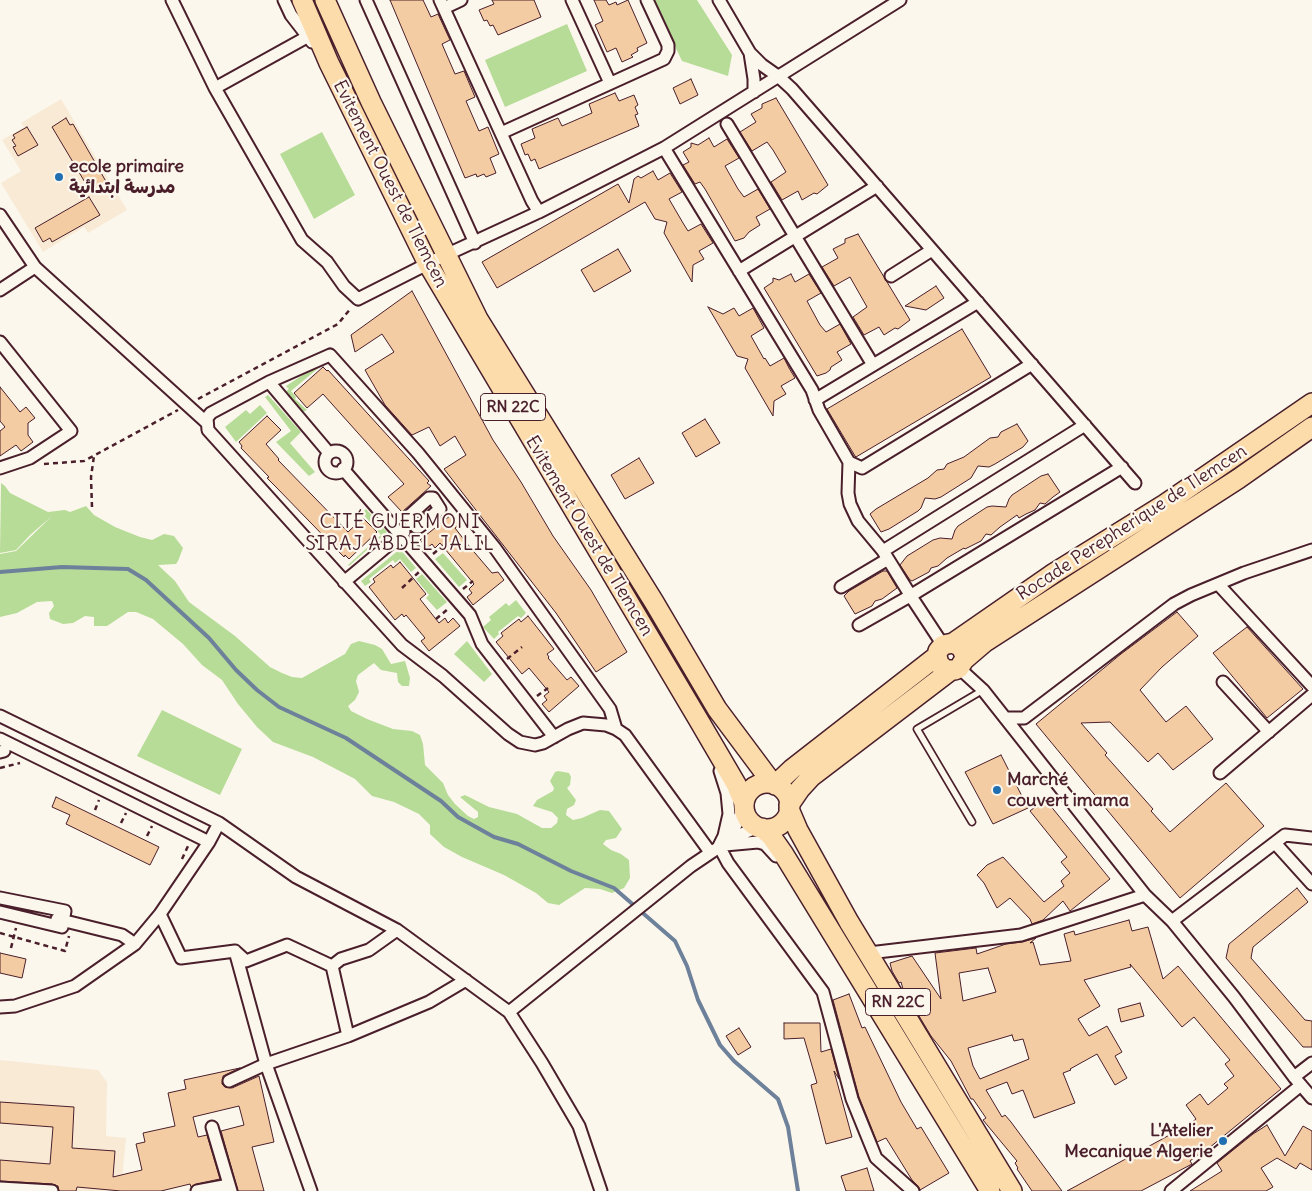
<!DOCTYPE html>
<html>
<head>
<meta charset="utf-8">
<style>
	body { margin:0 }
	canvas { display:block; background:#fbf7ec }
</style>
</head>
<body>
<canvas width="1312" height="1191"></canvas>
<script>
const ctx = document.querySelector('canvas').getContext('2d');
ctx.lineJoin = 'round';
function fill(path, color) {
  ctx.fillStyle = color;
  ctx.fill(path, 'evenodd');
}
function toPath(rows) {
  const path = new Path2D();
  for (const r of rows) {
    if (r.length === 3) {
      path.moveTo(r[0] + r[2], r[1]);
      path.arc(r[0], r[1], r[2], 0, 2 * Math.PI);
      continue;
    }
    path.moveTo(r[0], r[1]);
    for (let i = 2; i < r.length; i += 2) path.lineTo(r[i], r[i + 1]);
  }
  return path;
}
function trace(path, color, width, dash) {
  ctx.strokeStyle = color;
  ctx.lineWidth = width;
  ctx.lineCap = dash ? 'butt' : 'round';
  ctx.setLineDash(dash || []);
  ctx.stroke(path);
}
function label(font, color, halo, rows, align = 'center') {
  ctx.font = font + ' Delius,"Playpen Sans Arabic",sans-serif';
  ctx.lineWidth = 4.5;
  ctx.setLineDash([]);
  ctx.textBaseline = 'middle';
  ctx.strokeStyle = halo;
  ctx.fillStyle = color;
  for (const [text, x, y, turn = 0] of rows) {
    ctx.save();
    ctx.translate(x, y);
    ctx.rotate((+turn || 0) * Math.PI / 180);
    ctx.textAlign = isNaN(turn) ? turn : align;
    if (halo) ctx.strokeText(text, 0, 0);
    ctx.fillText(text, 0, 0);
    ctx.restore();
  }
}
fill(toPath([
	[61,99,127,210,88,233,84,227,43,252,1,183,21,171,2,140,24,127,21,123],
	[0,1060,98,1070,107,1082,106,1136,126,1138,121,1191,0,1191]
]), '#f9ead6');
fill(toPath([
	[653,0,697,0,732,55,728,76,682,61],
	[567,24,587,71,505,107,485,60],
	[322,132,355,195,314,219,280,154],
	[321,363,322,365,291,391,296,397,295,399,307,410,303,412,285,392,289,389,286,386],
	[268,395,301,432,290,443,315,472,309,476,276,442,291,431,265,397],
	[260,405,267,413,236,442,225,427,246,410,250,414],
	[1,483,5,486,10,493,48,512,65,510,70,512,86,506,94,515,115,527,140,537,152,540,164,534,174,536,183,548,178,561,176,564,158,565,175,581,189,602,235,636,270,667,282,673,292,677,302,678,345,654,351,644,359,641,375,645,382,649,391,664,405,661,410,678,409,686,402,686,398,682,397,673,381,670,374,663,358,675,356,681,359,692,355,700,348,706,351,711,367,719,393,729,412,731,420,735,423,744,425,765,443,783,448,795,455,804,468,816,474,819,478,817,478,812,460,797,465,795,489,807,517,814,542,828,551,828,557,823,558,818,552,812,533,806,537,800,553,791,554,788,550,781,555,772,558,771,569,773,571,777,570,785,567,788,576,800,574,805,567,809,566,815,573,820,582,818,600,810,609,811,622,829,616,838,606,840,603,844,611,850,621,854,629,860,630,878,624,888,612,893,600,889,585,888,559,905,548,903,536,893,504,875,462,857,444,847,430,834,430,825,419,814,394,802,372,796,355,779,313,757,273,742,257,727,238,704,222,680,202,665,183,644,153,619,136,612,128,612,107,626,94,626,94,617,85,616,73,623,63,624,50,619,49,613,54,606,52,601,37,602,17,613,0,617,0,554,16,551,52,516,30,535,16,550,0,553],
	[366,509,387,532,349,566,348,565,381,535,362,513],
	[400,549,416,568,411,572,400,559,395,563,393,560,369,579,371,582,365,586,361,581],
	[443,553,467,580,459,587,435,559],
	[422,574,447,602,437,610,426,598,429,595,416,579],
	[516,600,526,613,521,618,518,616,498,632,499,634,494,639,483,627,491,620,489,617,506,603,509,606],
	[467,641,492,674,484,682,454,654],
	[162,710,242,749,220,795,137,756]
]), '#b7dc97');
trace(toPath([
	[0,572,62,567,128,569,146,580,209,638,236,670,257,690,279,707,346,738,441,801,458,817,494,837,518,844,571,871,614,888,675,941,687,966,698,1000,720,1045,734,1061,778,1099,788,1127,798,1191]
]), '#6e819b', 4);
const building = toPath([
	[390,0,423,0,431,17,438,14,450,40,442,44,455,74,464,71,475,97,466,101,479,131,488,127,499,154,490,158,496,173,486,177,484,174,477,177,476,174,465,178,390,0],
	[492,0,534,0,541,17,498,35,493,25,490,26,487,20,484,21,479,10,494,4,492,0],
	[594,0,606,0,609,5,616,2,617,5,628,0,647,43,637,48,638,51,631,55,633,57,622,62,616,48,607,52,595,25,603,21,594,0],
	[691,79,698,95,680,104,673,88,691,79],
	[615,93,619,101,634,95,638,105,635,107,638,114,635,115,639,126,539,169,535,159,531,161,528,154,525,155,521,144,535,138,532,129,558,118,562,126,592,113,589,104,615,93],
	[776,98,828,185,817,194,814,193,802,200,798,191,782,200,771,182,786,172,773,150,767,142,752,151,740,132,756,122,751,114,762,108,762,104,776,98],
	[66,118,70,125,73,124,108,185,92,194,52,127,66,118],
	[27,127,38,145,18,156,13,147,16,146,12,140,15,138,13,135,27,127],
	[709,138,714,147,727,139,739,158,725,166,738,189,744,197,758,189,770,209,756,217,760,225,749,232,744,238,735,241,705,189,700,182,695,184,683,165,689,162,683,152,691,147,691,143,698,145,709,138],
	[653,171,658,180,670,173,682,192,669,199,683,223,688,231,701,224,713,243,699,251,704,259,693,265,692,282,664,233,667,222,655,219,645,202,497,288,482,262,618,184,629,203,634,179,638,176,641,178,653,171],
	[89,197,100,215,52,242,50,238,43,242,35,228,89,197],
	[858,234,910,320,898,329,895,328,884,335,879,327,864,335,853,317,867,307,850,277,834,286,822,267,838,258,833,249,845,243,845,239,858,234],
	[618,249,631,271,594,292,581,270,618,249],
	[791,274,795,282,809,274,821,293,807,301,820,325,826,332,840,324,851,344,837,352,842,360,831,367,830,370,826,373,817,376,764,288,773,282,773,278,779,280,791,274],
	[936,286,944,298,926,310,905,306,936,286],
	[412,291,493,440,521,482,553,536,591,590,627,652,596,672,556,613,444,469,466,455,455,436,440,446,429,427,412,435,385,405,365,370,394,352,382,334,355,352,351,335,412,291],
	[708,307,723,314,734,308,739,316,753,308,764,328,751,336,764,359,765,358,770,366,784,358,789,368,795,378,781,386,786,394,774,401,773,416,745,368,748,359,737,356,708,307],
	[962,329,991,377,856,457,855,456,827,409,962,329],
	[323,367,327,371,328,370,429,481,427,483,431,486,402,512,388,497,404,484,375,452,323,394,307,408,294,393,323,367],
	[0,387,20,412,26,407,35,418,28,423,28,435,33,442,21,451,16,445,0,456,0,431,5,427,0,421,0,387],
	[267,416,281,430,266,444,279,459,278,460,348,532,363,518,377,532,349,559,345,555,344,557,276,487,267,478,269,477,241,448,242,446,239,442,267,416],
	[705,419,720,443,696,457,682,433,705,419],
	[1017,424,1028,441,1023,447,995,464,989,467,978,466,971,478,941,497,935,499,925,498,921,508,918,511,889,529,881,532,870,514,876,509,928,478,937,470,944,469,947,464,964,457,990,438,998,437,1001,432,1017,424],
	[639,458,654,483,625,499,611,475,639,458],
	[1048,474,1060,492,1053,497,1045,504,1040,503,1035,510,1026,514,1019,518,1017,515,1000,527,991,535,986,534,981,541,965,549,964,548,947,558,938,566,931,568,929,572,912,581,910,580,900,565,907,556,933,540,940,538,952,539,955,530,958,526,987,507,992,506,1006,507,1009,499,1012,495,1041,476,1048,474],
	[451,515,459,525,455,528,469,546,492,573,498,572,504,580,473,605,467,597,472,593,469,589,474,584,440,543,435,548,432,544,427,548,420,540,451,515],
	[400,562,426,594,420,599,439,623,445,618,448,623,453,618,460,626,429,651,421,641,425,638,406,615,404,617,402,614,395,620,369,587,375,582,373,579,391,565,393,568,400,562],
	[883,571,887,571,897,588,882,599,875,601,872,606,855,614,844,596,849,591,883,571],
	[1177,612,1198,636,1162,667,1140,690,1166,722,1186,706,1213,739,1173,770,1158,753,1148,762,1110,722,1081,723,1107,753,1105,755,1153,809,1151,811,1170,832,1226,783,1264,826,1180,898,1036,724,1121,654,1177,612],
	[528,616,554,649,547,654,549,657,548,658,567,680,571,677,579,686,549,712,542,704,547,700,544,696,549,692,529,668,522,674,496,642,503,636,501,633,519,619,521,622,528,616],
	[1247,627,1303,689,1267,718,1213,653,1247,627],
	[1001,755,1028,808,993,824,965,772,1001,755],
	[56,797,159,847,150,865,66,824,70,815,52,807,56,797],
	[1045,799,1110,879,1070,911,1063,901,1043,920,1032,924,1030,919,1010,898,997,908,984,883,977,875,987,865,1003,857,1044,902,1064,886,1061,881,1070,873,1061,862,1067,857,1030,811,1045,799],
	[1297,888,1308,902,1253,947,1251,958,1305,1020,1312,1021,1312,1047,1303,1047,1226,958,1229,944,1297,888],
	[1129,920,1132,931,1148,927,1163,979,1178,966,1281,1089,1209,1148,1208,1147,1190,1161,1192,1164,1141,1191,1067,1191,1175,1132,1176,1135,1196,1119,1186,1105,1200,1094,1208,1105,1228,1088,1224,1084,1234,1076,1225,1064,1230,1060,1194,1017,1182,1027,1130,964,1131,967,1084,980,1100,1006,1078,1019,1089,1036,1107,1026,1122,1052,1115,1056,1127,1078,1115,1085,1097,1054,1070,1069,1071,1070,1063,1073,1075,1103,1034,1118,1023,1090,1012,1094,1007,1082,986,1090,1002,1117,1005,1115,1011,1122,1062,1191,1032,1191,1017,1169,1018,1168,1015,1163,1017,1161,983,1120,986,1118,973,1099,971,1099,951,1061,931,1036,903,989,901,982,899,983,892,971,890,963,912,956,941,999,935,953,976,948,977,954,1006,944,1022,942,1036,938,1030,943,1033,942,1040,965,1071,961,1064,934,1074,931,1075,935,1129,920],
	[988,968,996,992,963,1001,959,973,988,968],
	[1012,1035,1014,1041,1023,1039,1029,1059,980,1079,973,1066,968,1048,1012,1035],
	[0,953,26,959,22,978,0,973,0,953],
	[849,994,862,1028,865,1027,901,1102,917,1129,921,1127,949,1173,920,1190,918,1186,912,1180,886,1138,877,1142,859,1097,833,1000,849,994],
	[1140,1003,1144,1016,1121,1022,1118,1009,1140,1003],
	[784,1023,820,1023,821,1052,831,1049,839,1079,834,1071,852,1137,826,1144,811,1085,817,1083,804,1038,784,1039,784,1023],
	[739,1028,751,1047,738,1055,726,1036,739,1028],
	[240,1068,223,1076,222,1084,225,1087,232,1088,259,1076,274,1142,252,1147,264,1191,238,1191,221,1131,244,1125,239,1106,193,1117,198,1137,207,1135,220,1179,196,1184,191,1187,190,1184,161,1191,121,1191,77,1187,76,1191,59,1191,58,1186,52,1184,0,1181,0,1160,50,1164,53,1127,0,1123,0,1102,74,1107,72,1148,115,1151,113,1177,142,1170,136,1144,145,1142,143,1133,175,1126,168,1093,186,1089,184,1080,240,1068],
	[1267,1125,1285,1156,1303,1126,1312,1131,1312,1170,1300,1163,1296,1169,1277,1158,1261,1168,1273,1187,1266,1191,1190,1191,1222,1171,1217,1163,1253,1134,1267,1125],
	[867,1168,874,1191,846,1191,841,1176,867,1168]
]);
fill(building, '#f4cca3');
trace(building, '#4a1f2b', 1);
const service = toPath([
	[972,822,917,729,983,690]
]);
const minor = toPath([
	[172,0,215,88],
	[284,0,291,15,312,42],
	[366,0,475,243],
	[440,0,532,201,539,212],
	[572,0,610,83],
	[719,0,750,53,754,79,754,92],
	[444,8,461,0],
	[307,37,215,88,302,240,327,262,344,286,358,299,437,259,539,212,664,148,900,0],
	[750,53,762,65,779,77,792,89,1135,483],
	[727,124,873,365],
	[501,133,664,59,668,51,668,45,647,0],
	[664,148,812,390,819,410,849,462,848,493,850,504,858,521,883,551,914,601,943,645],
	[0,215,35,267,0,290],
	[35,267,207,423],
	[739,271,877,186],
	[891,276,932,250],
	[0,342,71,431,30,458,0,468],
	[269,382,329,453],
	[815,400,978,302],
	[336,462,11],
	[849,462,862,468,1032,364],
	[343,469,470,615,482,644,554,737],
	[429,498,433,498,440,509,419,527,416,527,409,519,409,516,429,498],
	[883,551,1085,425],
	[344,582,404,532],
	[1218,584,1312,686],
	[841,587,888,559],
	[859,625,910,596,1122,467],
	[959,668,983,690,1145,895,1172,921,1234,997,1294,1077,1312,1098],
	[1223,682,1269,732],
	[0,716,219,823,296,877,397,930,509,1012,542,1063,579,1126,601,1191],
	[1005,718,1024,718,1174,604,1191,595,1244,573,1312,550],
	[616,729,610,709,495,548,418,453,330,355,269,382,211,413,207,418,208,430,402,645,443,676,508,734,520,742,535,745,543,743,568,729,583,723,606,725,616,729,625,735,710,852],
	[0,739,209,842],
	[0,752,4,751],
	[1220,773,1312,695],
	[219,823,209,842,160,914,181,958,235,951,266,1064,311,1191],
	[725,840,735,827,744,807],
	[1275,843,1312,884],
	[725,845,758,842,765,844,776,856],
	[719,846,728,863,823,992,852,1099,876,1158,913,1191],
	[719,846,724,836,729,814,727,793,720,771],
	[0,898,65,911,62,927,0,912],
	[57,919,122,935,135,944],
	[1172,921,1285,835,1312,838],
	[235,951,246,961,287,945,332,966],
	[869,953,1021,935,1145,895],
	[332,966,341,959,369,950,397,930],
	[332,966,348,1036],
	[0,1007,15,1006,75,986,135,944,160,914],
	[509,1012,691,866,734,837,759,827],
	[1294,1077,1312,1063],
	[229,1081,266,1064,348,1036,429,1002,466,980],
	[212,1127,231,1191],
	[0,1188,52,1191],
	[197,1191,229,1185],
	[1171,1191,1301,1085]
]);
const trunk = toPath([
	[302,0,329,63,428,264,698,719,736,784,744,803],
	[325,0,371,102,478,319,654,602,717,709,773,784],
	[953,643,961,647,965,656,964,660,959,668,955,670,946,670,939,664,937,656,938,651,943,645,953,643,1054,573,1165,504,1312,403],
	[964,660,985,642,1238,479,1312,427],
	[767,806,23],
	[775,785,792,769,937,656],
	[789,805,800,789,811,777,950,671],
	[789,809,798,830,849,922,1012,1191],
	[762,828,771,836,783,853,990,1191]
]);
trace(service, '#4a1f2b', 9);
trace(minor, '#4a1f2b', 15);
trace(trunk, '#4a1f2b', 22);
trace(toPath([
	[198,399,338,324,351,308],
	[44,464,84,461,178,410],
	[92,507,91,477,94,456],
	[433,554,444,545],
	[402,588,419,572],
	[463,589,473,581],
	[436,619,448,609],
	[507,659,522,647],
	[537,696,548,688],
	[0,768,20,763],
	[95,810,99,800],
	[121,823,126,813],
	[147,836,152,826],
	[182,859,189,844],
	[0,933,65,951,69,936],
	[11,948,16,928]
]), '#4a1f2b', 2.5, [5, 4]);
trace(service, '#fbf7ec', 5.5);
trace(minor, '#fbf7ec', 11);
trace(trunk, '#fddcac', 19);
for (const [x, y, r, color] of [
	[59,177,5,"#1f6fb2"],
	[997,790,5,"#1f6fb2"],
	[1223,1141,5,"#1f6fb2"]
]) {
  const dot = new Path2D();
  dot.arc(x, y, r, 0, 2 * Math.PI);
  ctx.fillStyle = color;
  ctx.fill(dot);
  trace(dot, '#fbf7ec', 2);
}
for (const [x, y, w] of [
	[513,407,65],
	[898,1002,65]
]) {
  const box = new Path2D();
  box.roundRect(x - w / 2, y - 13.5, w, 27, 4);
  ctx.fillStyle = '#fbf7ec';
  ctx.fill(box);
  trace(box, '#4a1f2b', 1);
}
label('bold 16px', '#4a1f2b', null, [
	["RN 22C",513,407],
	["RN 22C",898,1002]
]);
label('bold 18px', '#4a1f2b', '#fbf7ec', [
	["ecole primaire",69,167],
	["مدرسة ابتدائية",69,188],
	["Marché",1007,780],
	["couvert imama",1007,801],
	["L'Atelier",1213,1131,"right"],
	["Mecanique Algerie",1213,1152,"right"]
], 'left');
label('18px', '#4a1f2b', '#fbf7ec', [
	["Evitement Ouest de Tlemcen",390,184,63],
	["Rocade Perepherique de Tlemcen",1132,523,-33],
	["Evitement Ouest de Tlemcen",589,536,59]
]);
ctx.letterSpacing = '1px';
label('19px', '#4a1f2b', '#fbf7ec', [
	["CITÉ GUERMONI",400,523],
	["SIRAJ ABDEL JALIL",400,545]
]);
ctx.letterSpacing = '0px';
</script>
</body>
</html>
